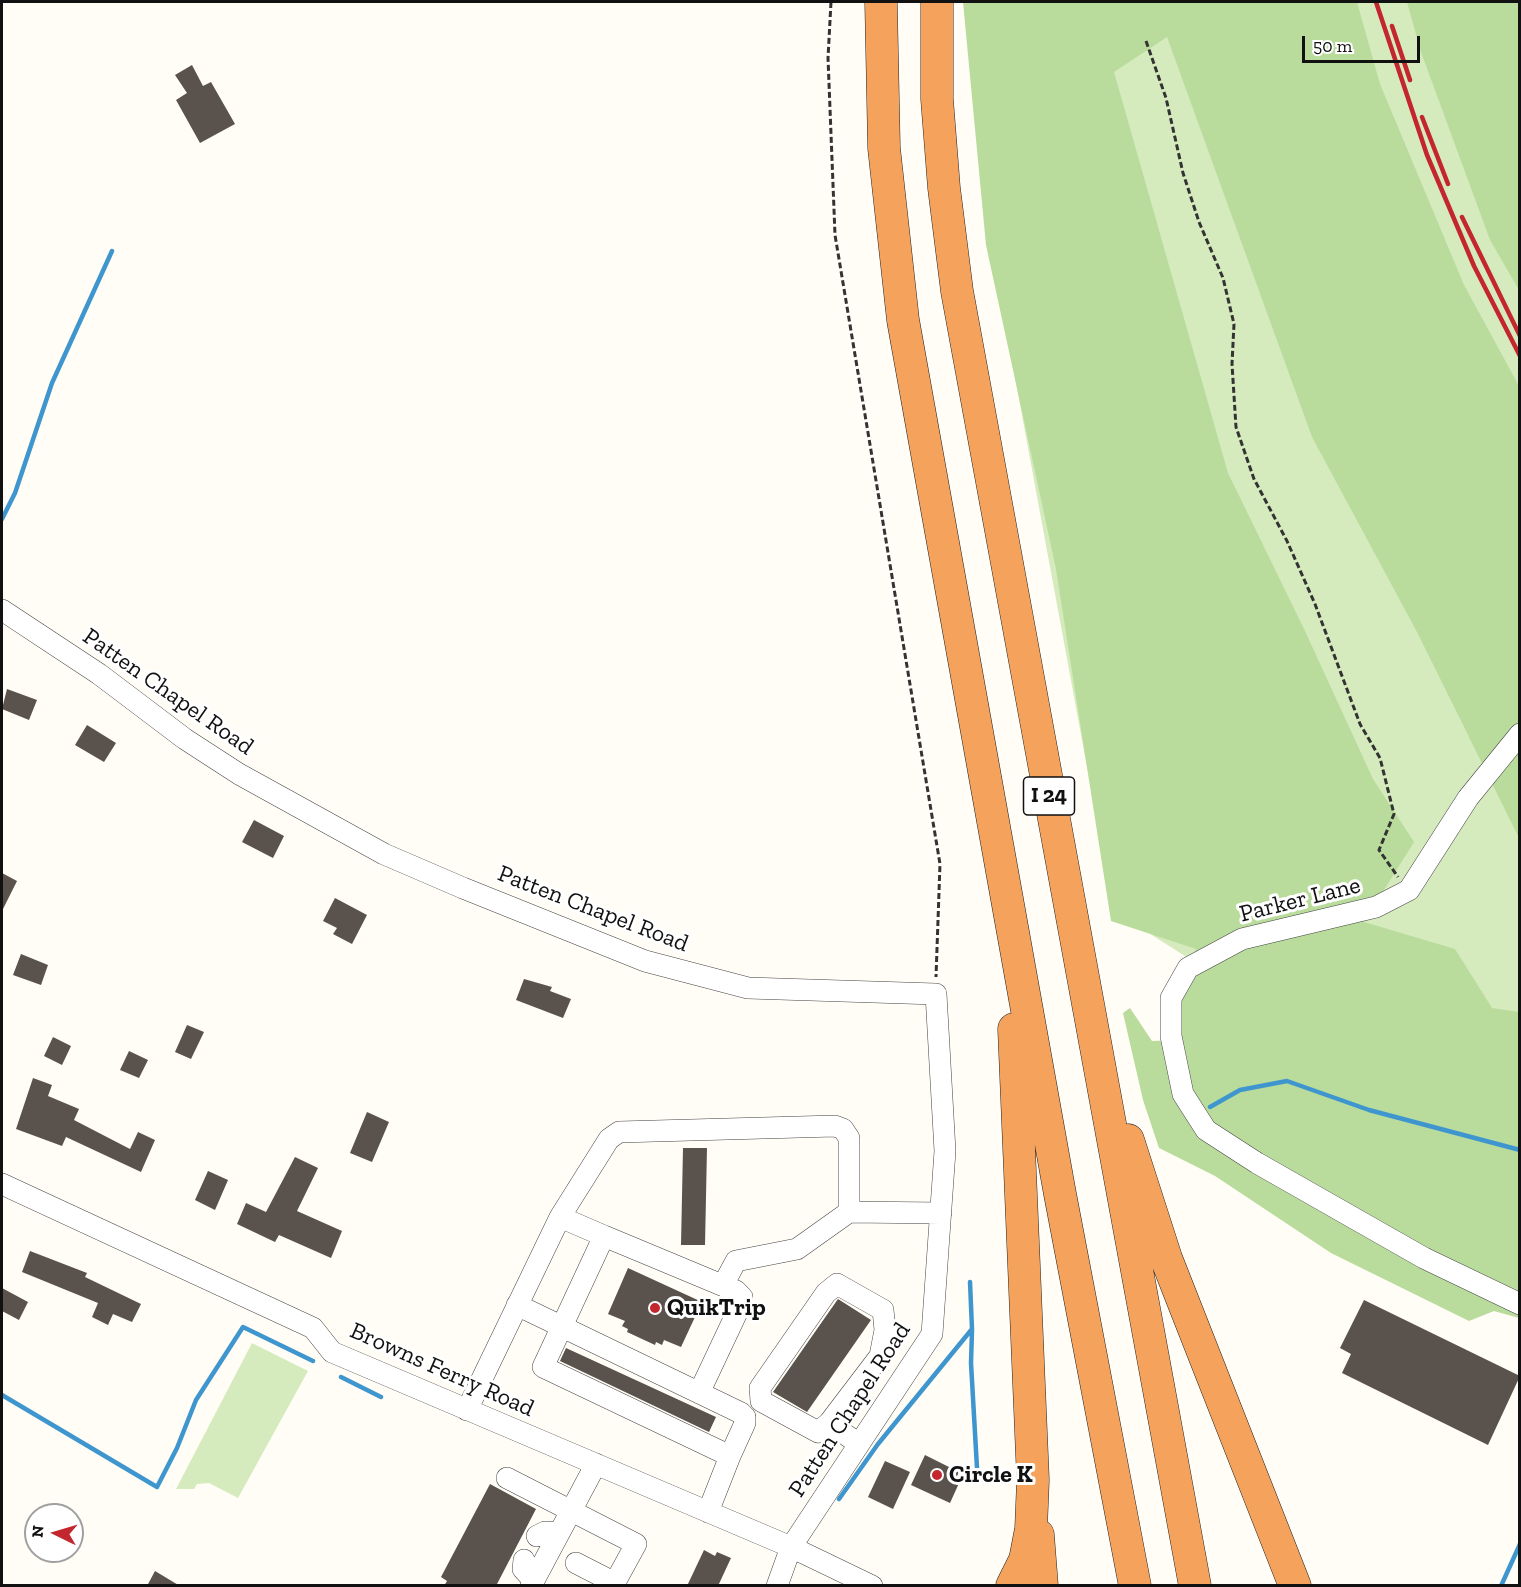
<!DOCTYPE html>
<html>
<head>
<meta charset="utf-8">
<style>
	body { margin:0 }
	#map { position:relative; width:1521px; height:1587px; overflow:hidden; background:#fffdf5; font-family:"Zilla Slab",serif }
	canvas { display:block }
	.frame { position:absolute; inset:0; border:3px solid #111; pointer-events:none }
	.north { position:absolute; left:24px; top:1503px; width:60px; height:60px; box-sizing:border-box; background:#fff; border:2px solid #a0a0a0; border-radius:50%; rotate:275deg; font-size:16px; font-weight:700; line-height:24px; text-align:center; color:#111 }
	.north::after { content:''; display:block; margin:auto; width:21px; height:27px; background:#c4262e; clip-path:polygon(50% 0,100% 100%,50% 72%,0 100%) }
	.scale { position:absolute; left:1302px; top:36px; width:118px; height:27px; box-sizing:border-box; border:3px solid #111; border-top:0; padding-left:8px; font-size:18px; line-height:21px; white-space:nowrap; color:#111; -webkit-text-stroke:4px #fff; paint-order:stroke }
</style>
</head>
<body>
<div id="map">
<canvas width="1521" height="1587"></canvas>
<div class="frame"></div>
<div class="north">N</div>
<div class="scale">50 m</div>
</div>
<script>
const ctx = document.querySelector('canvas').getContext('2d');
ctx.lineJoin = 'round';
function fill(path, color) {
  ctx.fillStyle = color;
  ctx.fill(path, 'evenodd');
}
function toPath(rows) {
  const path = new Path2D();
  for (const r of rows) {
    path.moveTo(r[0], r[1]);
    for (let i = 2; i < r.length; i += 2) path.lineTo(r[i], r[i + 1]);
  }
  return path;
}
function trace(path, color, width, dash) {
  ctx.strokeStyle = color;
  ctx.lineWidth = width;
  ctx.lineCap = dash ? 'butt' : 'round';
  ctx.setLineDash(dash || []);
  ctx.stroke(path);
}
function label(font, color, halo, rows, align = 'center') {
  ctx.font = font + ' "Zilla Slab",serif';
  ctx.lineWidth = 6;
  ctx.setLineDash([]);
  ctx.textBaseline = 'middle';
  ctx.strokeStyle = halo;
  ctx.fillStyle = color;
  for (const [text, x, y, turn = 0] of rows) {
    ctx.save();
    ctx.translate(x, y);
    ctx.rotate((+turn || 0) * Math.PI / 180);
    ctx.textAlign = isNaN(turn) ? turn : align;
    if (halo) ctx.strokeText(text, 0, 0);
    ctx.fillText(text, 0, 0);
    ctx.restore();
  }
}
fill(toPath([
	[969,2,1519,2,1519,1208,1210,972,1119,914,1087,767,990,242],
	[252,1343,308,1371,238,1498,209,1483,197,1484,194,1489,176,1489]
]), '#d5ebbd');
fill(toPath([
	[963,2,1357,2,1380,84,1464,285,1519,386,1519,838,1417,632,1312,437,1167,37,1114,72,1228,473,1305,631,1373,779,1414,842,1364,922,1455,949,1492,1008,1519,1012,1519,1318,1494,1311,1469,1321,1331,1253,1215,1176,1159,1148,1143,1100,1123,1013,1130,1008,1152,1041,1180,1040,1178,1007,1196,949,1111,921,1056,569,986,245],
	[1407,2,1519,2,1519,290,1490,240,1421,52]
]), '#b9dc9c');
trace(toPath([
	[2,519,15,493,52,383,112,251],
	[1210,1107,1240,1090,1287,1081,1369,1110,1520,1150],
	[972,1330,971,1363,977,1468],
	[341,1377,381,1397],
	[2,1395,157,1487,177,1448,196,1400,243,1327,313,1361],
	[839,1499,878,1444,972,1329,970,1282],
	[1501,1586,1520,1544]
]), '#3f96cf', 4.5);
fill(toPath([
	[192,65,203,86,211,82,235,124,200,143,176,100,187,93,175,75],
	[7,689,37,700,29,720,2,709],
	[87,725,116,743,104,762,75,745],
	[254,820,284,836,273,858,242,842],
	[2,873,17,881,2,911],
	[335,898,367,915,352,944,333,934,337,928,323,921],
	[21,954,48,965,41,985,13,975],
	[524,979,552,987,550,991,571,999,563,1018,516,1000],
	[187,1025,204,1032,191,1059,175,1052],
	[53,1037,71,1046,62,1065,44,1056],
	[129,1051,148,1060,139,1078,120,1070],
	[33,1078,52,1085,48,1096,79,1109,74,1120,130,1149,138,1132,155,1140,141,1172,66,1137,62,1146,16,1129],
	[367,1112,389,1122,372,1162,350,1153],
	[683,1148,707,1148,705,1245,681,1245],
	[295,1157,318,1168,297,1211,342,1231,331,1258,279,1235,275,1242,237,1224,246,1203,266,1212],
	[208,1171,228,1180,215,1210,195,1200],
	[30,1251,87,1273,85,1277,141,1304,132,1322,113,1314,108,1325,92,1317,98,1303,22,1272],
	[628,1268,702,1302,681,1347,664,1340,662,1345,656,1342,655,1345,627,1332,628,1329,622,1326,625,1321,608,1314],
	[2,1288,28,1302,19,1320,2,1311],
	[838,1299,871,1320,807,1412,773,1392],
	[1364,1300,1520,1376,1488,1445,1342,1373,1351,1354,1340,1348],
	[566,1348,716,1417,709,1432,560,1361],
	[925,1455,959,1472,956,1478,960,1481,950,1503,911,1485],
	[885,1461,910,1472,893,1509,868,1497],
	[490,1484,536,1509,496,1586,444,1586,447,1581,441,1577],
	[704,1550,715,1556,717,1552,731,1558,718,1586,687,1586],
	[155,1571,180,1586,147,1586]
]), '#5a524d');
const minor = toPath([
	[2,610,99,674,185,739,239,774,384,854,463,888,645,961,748,988,936,994,945,1151,932,1334,791,1547,777,1586],
	[1520,734,1468,798,1409,890,1376,907,1242,939,1188,968,1171,998,1171,1036,1183,1094,1206,1130,1257,1163,1424,1258,1520,1304],
	[2,1184,313,1328,332,1352,791,1547,872,1586],
	[560,1217,609,1139,619,1132,835,1126,843,1129,849,1138,849,1212],
	[604,1236,736,1291,742,1297,740,1306,699,1393],
	[837,1284,883,1310,885,1330,880,1356,829,1423,818,1432,761,1401,760,1388,826,1293,837,1284],
	[723,1285,736,1261,797,1249,849,1212,941,1213],
	[517,1305,741,1413,745,1417,745,1423,730,1456],
	[467,1410,560,1217,604,1236,543,1367,730,1456,708,1512],
	[829,1423,859,1444],
	[507,1478,636,1544,613,1586],
	[537,1536,545,1532,559,1533],
	[524,1560,523,1569,534,1581],
	[576,1563,615,1583],
	[531,1586,596,1464]
]);
const highway = toPath([
	[881,2,884,148,903,320,1060,1194,1135,1586],
	[937,2,937,99,944,188,957,291,1195,1586],
	[1128,1140,1166,1258,1295,1586],
	[1038,1535,1042,1586],
	[1012,1586,1025,1560,1031,1529,1033,1480,1014,1029]
]);
trace(minor, '#444', 22);
trace(highway, '#222', 33);
trace(toPath([
	[831,2,828,58,835,235,940,864,936,977],
	[1146,41,1166,98,1183,173,1199,222,1223,278,1234,324,1232,364,1236,427,1254,479,1287,541,1315,604,1360,724,1380,758,1394,814,1379,850,1398,877]
]), '#333', 3, [6, 3]);
trace(minor, '#fff', 21);
trace(highway, '#f5a25d', 32);
trace(toPath([
	[1376,2,1427,155,1474,266,1520,356],
	[1392,26,1410,80],
	[1422,117,1448,184],
	[1462,217,1520,336]
]), '#c4262e', 4.5);
for (const [x, y, r, color] of [
	[655,1308,6,"#c4262e"],
	[937,1475,6,"#c4262e"]
]) {
  const dot = new Path2D();
  dot.arc(x, y, r, 0, 2 * Math.PI);
  ctx.fillStyle = color;
  ctx.fill(dot);
  trace(dot, '#fff', 2);
}
for (const [x, y, w] of [
	[1049,796,51]
]) {
  const box = new Path2D();
  box.roundRect(x - w / 2, y - 19, w, 38, 4.5);
  ctx.fillStyle = '#fff';
  ctx.fill(box);
  trace(box, '#111', 1.5);
}
label('bold 22px', '#111', null, [
	["I 24",1049,796]
]);
label('24px', '#111', '#fff', [
	["Patten Chapel Road",168,692,35],
	["Parker Lane",1300,900,-14],
	["Patten Chapel Road",593,909,21],
	["Browns Ferry Road",442,1370,24],
	["Patten Chapel Road",850,1410,-57]
]);
label('bold 24px', '#111', '#fff', [
	["QuikTrip",667,1308],
	["Circle K",949,1475]
], 'left');
</script>
</body>
</html>
